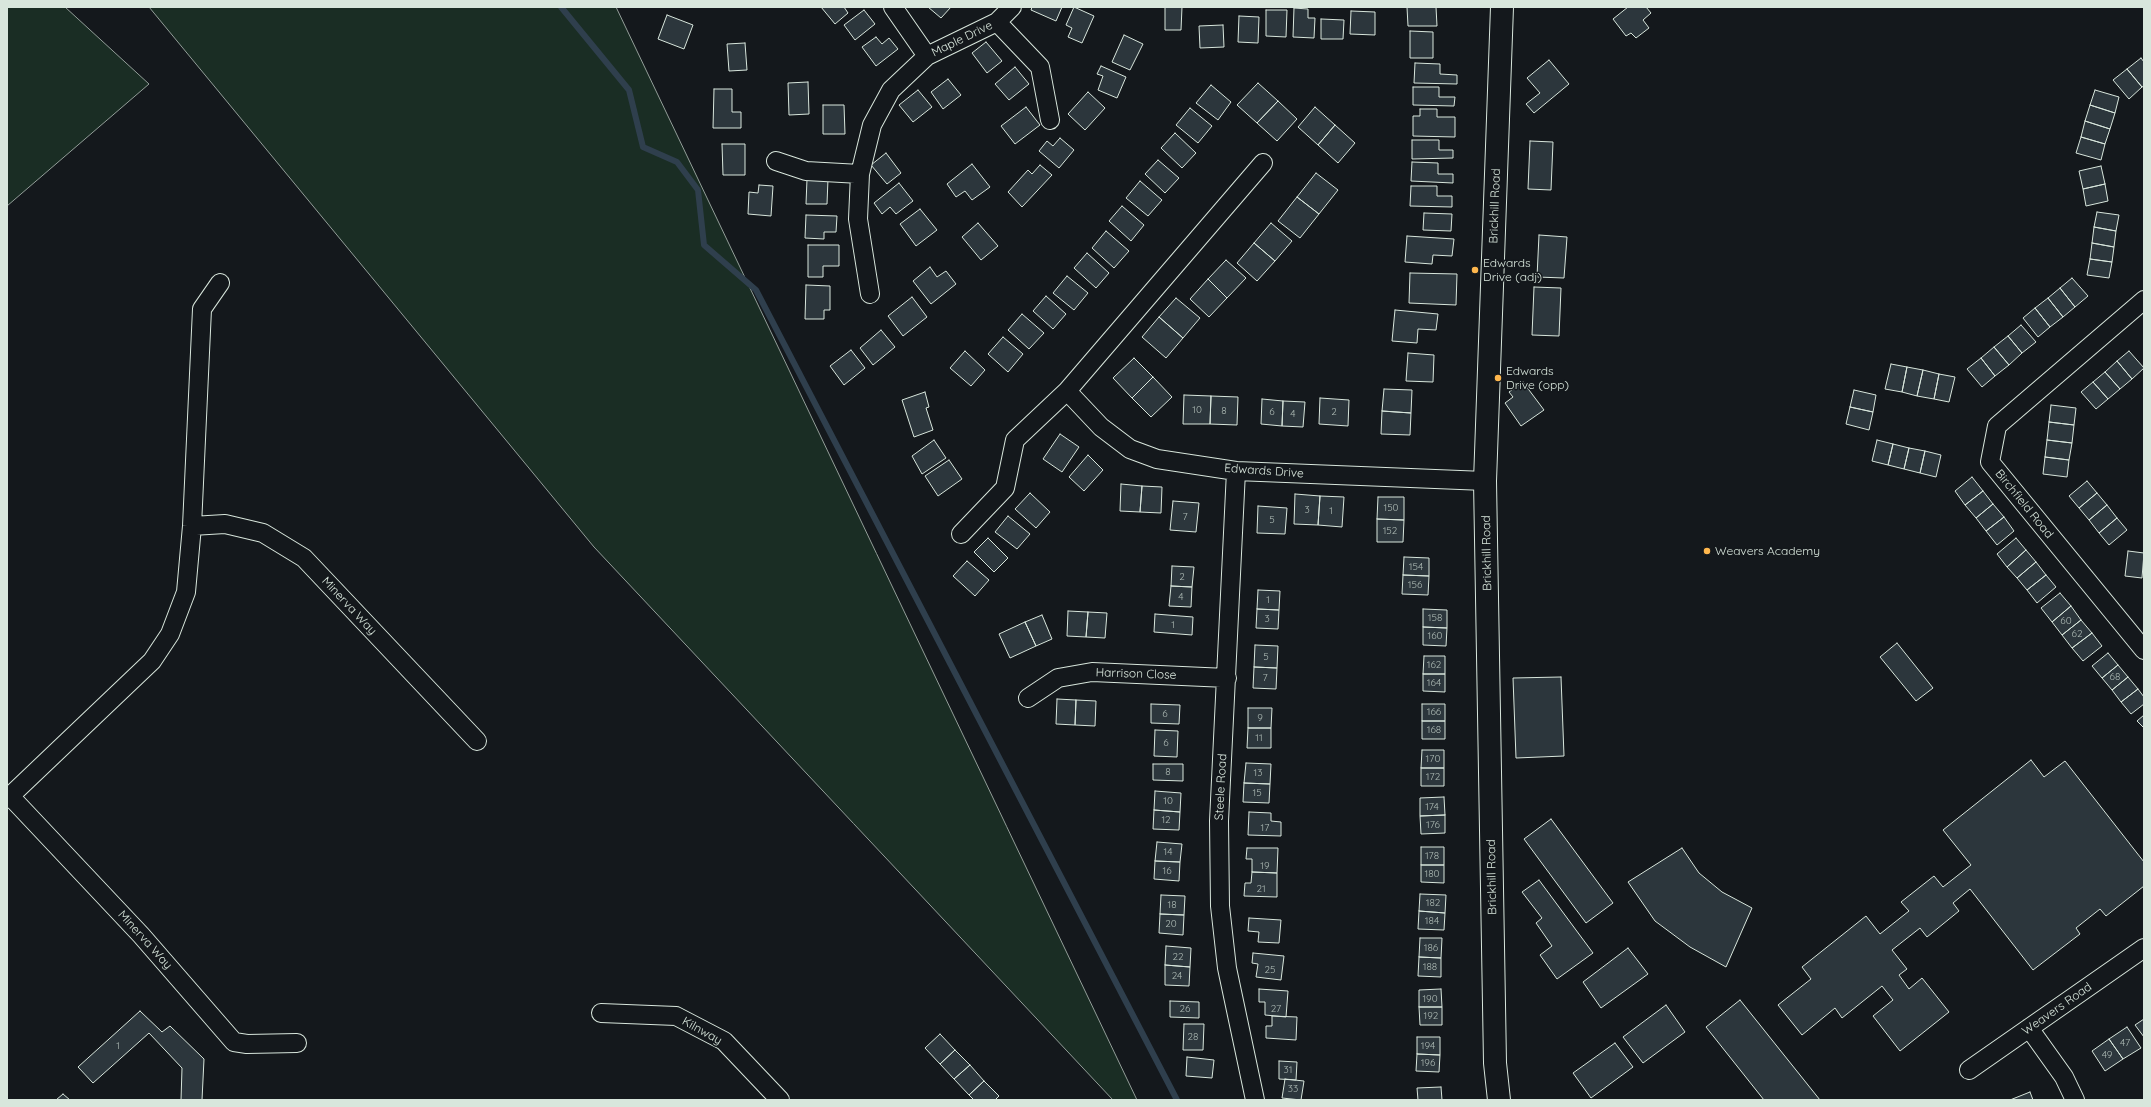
<!DOCTYPE html>
<html>
<head>
<meta charset="utf-8">
<style>
	body { margin:0 }
	#map { position:relative; width:2151px; height:1107px; overflow:hidden; background:#14181c; font-family:Quicksand,sans-serif }
	canvas { display:block }
	.frame { position:absolute; inset:0; border:8px solid #d8e6dc; pointer-events:none }
</style>
</head>
<body>
<div id="map">
<canvas width="2151" height="1107"></canvas>
<div class="frame"></div>
</div>
<script>
const ctx = document.querySelector('canvas').getContext('2d');
ctx.lineJoin = 'round';
function fill(path, color) {
  ctx.fillStyle = color;
  ctx.fill(path, 'evenodd');
}
function toPath(rows) {
  const path = new Path2D();
  for (const r of rows) {
    path.moveTo(r[0], r[1]);
    for (let i = 2; i < r.length; i += 2) path.lineTo(r[i], r[i + 1]);
  }
  return path;
}
function trace(path, color, width, dash) {
  ctx.strokeStyle = color;
  ctx.lineWidth = width;
  ctx.lineCap = dash ? 'butt' : 'round';
  ctx.setLineDash(dash || []);
  ctx.stroke(path);
}
function label(font, color, halo, rows, align = 'center') {
  ctx.font = font + ' Quicksand,sans-serif';
  ctx.lineWidth = 3;
  ctx.setLineDash([]);
  ctx.textBaseline = 'middle';
  ctx.strokeStyle = halo;
  ctx.fillStyle = color;
  for (const [text, x, y, turn = 0] of rows) {
    ctx.save();
    ctx.translate(x, y);
    ctx.rotate((+turn || 0) * Math.PI / 180);
    ctx.textAlign = isNaN(turn) ? turn : align;
    if (halo) ctx.strokeText(text, 0, 0);
    ctx.fillText(text, 0, 0);
    ctx.restore();
  }
}
const green = toPath([
	[7,7,65,7,149,84,7,206,7,7],
	[149,7,616,7,1137,1100,1113,1100,594,547,149,7]
]);
fill(green, '#1a2d24');
trace(green, '#939e99', 1);
trace(toPath([
	[561,7,629,90,643,147,677,162,698,190,704,245,756,290,1177,1100]
]), '#2f3f4d', 6);
const building = toPath([
	[821,7,844,7,848,13,835,24,821,7],
	[928,7,951,7,941,18,928,7],
	[1032,7,1062,7,1056,21,1031,10,1032,7],
	[1074,7,1094,16,1082,43,1068,37,1072,28,1066,25,1074,7],
	[1165,7,1182,7,1181,30,1165,30,1165,7],
	[1407,7,1436,7,1437,26,1408,26,1407,7],
	[1628,7,1646,7,1651,13,1643,20,1649,28,1636,38,1631,33,1626,36,1613,19,1628,7],
	[1294,8,1308,9,1308,18,1315,18,1314,38,1293,37,1294,8],
	[864,10,875,24,855,40,844,25,864,10],
	[1266,10,1287,10,1286,37,1266,36,1266,10],
	[1351,11,1375,12,1375,35,1350,34,1351,11],
	[667,15,693,25,684,49,658,39,667,15],
	[1239,16,1259,17,1258,43,1238,42,1239,16],
	[1321,19,1344,20,1343,39,1321,39,1321,19],
	[1223,25,1224,47,1200,48,1199,26,1223,25],
	[1410,31,1433,32,1433,58,1410,58,1410,31],
	[1124,35,1143,44,1130,70,1112,62,1124,35],
	[876,37,882,44,889,38,898,49,876,66,862,47,876,37],
	[986,42,1002,61,987,73,972,53,986,42],
	[745,43,747,70,729,71,727,44,745,43],
	[2141,58,2144,62,2144,86,2142,87,2127,69,2141,58],
	[1549,60,1569,84,1534,113,1526,104,1540,93,1527,78,1549,60],
	[1415,63,1440,64,1440,74,1457,75,1457,84,1414,83,1415,63],
	[1101,66,1126,77,1117,98,1098,90,1103,76,1097,74,1101,66],
	[1015,67,1029,84,1009,100,995,84,1015,67],
	[2127,69,2142,87,2129,99,2113,80,2127,69],
	[948,79,961,95,943,109,931,92,948,79],
	[808,82,809,114,789,115,788,83,808,82],
	[1258,83,1278,101,1257,123,1237,105,1258,83],
	[1211,85,1231,102,1218,120,1196,103,1211,85],
	[1413,87,1439,87,1439,97,1455,97,1454,106,1413,105,1413,87],
	[714,89,732,89,732,112,741,112,741,128,713,128,714,89],
	[918,90,932,107,913,122,899,105,918,90],
	[2095,90,2119,97,2115,113,2090,105,2095,90],
	[1088,92,1105,108,1085,130,1068,114,1088,92],
	[1278,101,1297,119,1277,141,1257,123,1278,101],
	[823,105,844,105,845,134,823,134,823,105],
	[2090,105,2115,113,2110,129,2085,121,2090,105],
	[1026,107,1040,125,1015,144,1001,126,1026,107],
	[1315,107,1335,125,1318,145,1298,127,1315,107],
	[1190,108,1212,126,1198,143,1176,125,1190,108],
	[1420,109,1437,109,1437,117,1455,117,1455,137,1413,136,1413,116,1420,116,1420,109],
	[2085,121,2110,129,2105,144,2081,137,2085,121],
	[1335,125,1355,143,1338,163,1318,145,1335,125],
	[1175,133,1196,153,1182,168,1161,148,1175,133],
	[2081,137,2105,144,2101,160,2076,153,2081,137],
	[1060,138,1074,150,1059,168,1039,151,1047,141,1053,146,1060,138],
	[1412,140,1439,140,1439,150,1453,150,1453,158,1412,159,1412,140],
	[1530,141,1553,142,1551,190,1528,189,1530,141],
	[722,144,745,144,745,175,723,175,722,144],
	[886,153,901,173,887,184,871,165,886,153],
	[1158,160,1179,178,1165,193,1145,174,1158,160],
	[1412,162,1438,163,1438,174,1453,174,1453,183,1411,181,1412,162],
	[972,164,990,187,972,200,965,191,956,197,947,184,972,164],
	[1040,165,1052,175,1022,207,1008,192,1028,170,1032,174,1040,165],
	[2101,166,2105,184,2083,189,2079,171,2101,166],
	[1316,173,1338,190,1319,214,1297,197,1316,173],
	[807,179,828,179,827,204,806,204,807,179],
	[1140,181,1162,200,1148,216,1126,198,1140,181],
	[899,183,913,201,896,214,890,207,882,214,874,203,899,183],
	[2105,184,2108,201,2086,206,2083,189,2105,184],
	[759,185,773,186,771,216,748,214,749,192,758,193,759,185],
	[1411,186,1437,186,1437,196,1452,196,1452,207,1410,206,1411,186],
	[1297,197,1319,214,1300,238,1278,221,1297,197],
	[1122,206,1144,225,1131,241,1109,221,1122,206],
	[920,209,937,230,916,246,900,224,920,209],
	[2097,212,2119,215,2116,231,2094,227,2097,212],
	[1424,213,1452,214,1451,231,1423,230,1424,213],
	[806,215,837,216,836,232,824,232,824,239,805,238,806,215],
	[978,223,998,246,981,260,962,237,978,223],
	[1271,223,1292,241,1275,261,1254,243,1271,223],
	[2094,227,2116,231,2114,247,2092,243,2094,227],
	[1106,231,1129,251,1114,268,1092,248,1106,231],
	[1539,235,1567,237,1564,278,1537,277,1539,235],
	[1407,236,1454,239,1452,256,1433,255,1432,264,1405,262,1407,236],
	[1254,243,1275,261,1257,281,1237,263,1254,243],
	[2092,243,2114,247,2112,262,2090,259,2092,243],
	[808,245,839,245,839,266,823,266,823,277,808,277,808,245],
	[1087,253,1109,273,1096,288,1074,268,1087,253],
	[2090,259,2112,262,2109,278,2087,275,2090,259],
	[1226,260,1246,278,1227,298,1208,279,1226,260],
	[930,267,937,277,946,271,956,284,931,304,913,281,930,267],
	[1410,273,1457,274,1456,305,1409,303,1410,273],
	[1067,276,1088,293,1074,310,1053,293,1067,276],
	[2072,278,2088,296,2075,307,2060,288,2072,278],
	[1208,279,1227,298,1209,317,1190,299,1208,279],
	[806,285,830,286,830,310,824,310,824,319,805,319,806,285],
	[1534,287,1561,288,1559,336,1532,335,1534,287],
	[2060,288,2075,307,2063,317,2048,298,2060,288],
	[1046,296,1066,314,1053,329,1033,311,1046,296],
	[912,297,927,317,903,336,888,316,912,297],
	[1176,298,1200,318,1183,338,1159,317,1176,298],
	[2048,298,2063,317,2050,327,2035,308,2048,298],
	[2035,308,2050,327,2038,337,2023,318,2035,308],
	[1395,310,1438,314,1436,330,1418,329,1417,343,1392,341,1395,310],
	[1022,314,1044,333,1029,349,1008,330,1022,314],
	[1159,317,1183,338,1166,358,1142,337,1159,317],
	[2021,325,2036,342,2022,353,2008,336,2021,325],
	[881,330,895,347,873,365,860,348,881,330],
	[2008,336,2022,353,2009,365,1994,347,2008,336],
	[1003,337,1023,354,1008,372,988,354,1003,337],
	[1994,347,2009,365,1995,376,1981,358,1994,347],
	[851,350,865,368,844,385,830,366,851,350],
	[965,351,985,370,971,386,950,368,965,351],
	[2129,351,2144,368,2132,379,2117,361,2129,351],
	[1408,353,1434,355,1433,382,1406,381,1408,353],
	[1134,358,1153,377,1132,398,1113,378,1134,358],
	[1981,358,1995,376,1982,387,1967,369,1981,358],
	[2117,361,2132,379,2120,389,2105,372,2117,361],
	[1891,364,1907,367,1902,392,1885,389,1891,364],
	[1907,367,1923,370,1917,396,1902,392,1907,367],
	[1923,370,1939,374,1934,399,1917,396,1923,370],
	[2105,372,2120,389,2108,399,2093,382,2105,372],
	[1939,374,1955,377,1949,402,1934,399,1939,374],
	[1153,377,1172,397,1151,417,1132,398,1153,377],
	[1523,382,1544,410,1521,426,1505,403,1513,397,1509,392,1523,382],
	[2093,382,2108,399,2096,409,2081,392,2093,382],
	[1384,389,1412,390,1411,413,1382,411,1384,389],
	[1854,390,1876,395,1873,412,1850,407,1854,390],
	[925,392,929,407,926,408,933,430,914,437,902,400,925,392],
	[1184,395,1211,396,1210,424,1183,424,1184,395],
	[1211,396,1238,397,1237,425,1210,424,1211,396],
	[1320,398,1349,400,1348,426,1319,424,1320,398],
	[1262,399,1283,401,1282,426,1261,424,1262,399],
	[1283,401,1305,402,1303,427,1282,426,1283,401],
	[2051,405,2076,408,2074,425,2049,422,2051,405],
	[1850,407,1873,412,1869,430,1846,424,1850,407],
	[1382,411,1411,413,1410,435,1381,434,1382,411],
	[2049,422,2074,425,2072,443,2047,440,2049,422],
	[1060,434,1079,447,1062,472,1043,459,1060,434],
	[934,440,946,458,922,474,912,456,934,440],
	[1877,440,1893,444,1888,465,1872,461,1877,440],
	[2047,440,2072,443,2069,460,2045,457,2047,440],
	[1893,444,1909,448,1904,469,1888,465,1893,444],
	[1909,448,1925,451,1920,473,1904,469,1909,448],
	[1925,451,1941,455,1936,477,1920,473,1925,451],
	[1088,455,1103,470,1084,491,1069,477,1088,455],
	[2045,457,2069,460,2067,477,2043,474,2045,457],
	[949,460,962,479,938,496,925,476,949,460],
	[1972,477,1983,491,1965,505,1955,491,1972,477],
	[2087,481,2097,493,2079,508,2069,496,2087,481],
	[1121,484,1142,486,1140,512,1120,511,1121,484],
	[1142,486,1162,487,1161,513,1140,512,1142,486],
	[1983,491,1993,504,1976,518,1965,505,1983,491],
	[1030,493,1050,512,1036,528,1015,509,1030,493],
	[2097,493,2107,505,2089,520,2079,508,2097,493],
	[1295,494,1320,496,1318,525,1294,524,1295,494],
	[1320,496,1344,497,1342,527,1318,525,1320,496],
	[1378,497,1404,497,1404,520,1377,519,1378,497],
	[1173,501,1199,503,1196,532,1170,530,1173,501],
	[1993,504,2004,517,1986,531,1976,518,1993,504],
	[2107,505,2117,518,2099,533,2089,520,2107,505],
	[1258,506,1287,508,1285,534,1257,533,1258,506],
	[1008,516,1030,534,1017,549,995,532,1008,516],
	[2004,517,2014,531,1997,545,1986,531,2004,517],
	[2117,518,2127,530,2109,545,2099,533,2117,518],
	[1377,519,1404,520,1403,542,1377,542,1377,519],
	[988,538,1008,558,994,572,974,552,988,538],
	[2016,538,2026,550,2007,567,1997,554,2016,538],
	[2026,550,2036,562,2017,578,2007,567,2026,550],
	[2128,551,2144,553,2142,578,2125,576,2128,551],
	[1404,557,1429,558,1429,576,1403,575,1404,557],
	[967,561,989,580,975,596,953,576,967,561],
	[2036,562,2046,575,2027,590,2017,578,2036,562],
	[1172,566,1194,567,1192,587,1171,586,1172,566],
	[1403,575,1429,576,1428,595,1402,594,1403,575],
	[2046,575,2056,587,2037,603,2027,590,2046,575],
	[1171,586,1192,587,1191,607,1169,606,1171,586],
	[1258,590,1280,591,1279,610,1257,609,1258,590],
	[2060,593,2071,606,2052,622,2041,608,2060,593],
	[2071,606,2081,620,2062,635,2052,622,2071,606],
	[1257,609,1279,610,1278,629,1256,628,1257,609],
	[1423,609,1447,610,1447,628,1423,627,1423,609],
	[1068,611,1088,612,1086,637,1067,636,1068,611],
	[1088,612,1107,613,1105,638,1086,637,1088,612],
	[1155,614,1193,617,1192,635,1154,632,1155,614],
	[1042,615,1052,639,1036,646,1025,622,1042,615],
	[2081,620,2092,633,2072,648,2062,635,2081,620],
	[1025,622,1036,646,1010,658,999,634,1025,622],
	[1423,627,1447,628,1446,646,1423,645,1423,627],
	[2092,633,2102,646,2083,661,2072,648,2092,633],
	[1897,643,1933,688,1916,701,1880,657,1897,643],
	[1255,645,1278,646,1277,668,1254,667,1255,645],
	[2108,653,2118,665,2102,678,2092,666,2108,653],
	[1424,656,1445,656,1445,674,1423,674,1424,656],
	[2118,665,2128,677,2112,690,2102,678,2118,665],
	[1254,667,1277,668,1276,689,1253,688,1254,667],
	[1423,674,1445,674,1445,692,1423,691,1423,674],
	[1561,677,1564,756,1516,758,1513,678,1561,677],
	[2128,677,2138,689,2121,702,2112,690,2128,677],
	[2138,689,2144,697,2144,704,2131,714,2121,702,2138,689],
	[1057,699,1076,700,1075,725,1056,724,1057,699],
	[1076,700,1096,701,1095,726,1075,725,1076,700],
	[1151,704,1180,705,1179,724,1151,723,1151,704],
	[1422,704,1445,704,1445,721,1422,721,1422,704],
	[1248,708,1272,708,1271,728,1248,728,1248,708],
	[2144,715,2144,728,2137,721,2144,715],
	[1422,721,1445,721,1445,739,1422,739,1422,721],
	[1248,728,1271,728,1271,748,1247,748,1248,728],
	[1155,730,1178,731,1177,757,1154,756,1155,730],
	[1422,750,1444,750,1444,768,1421,768,1422,750],
	[2031,760,2044,777,2065,761,2144,862,2144,886,2106,916,2100,909,2076,928,2080,934,2033,970,1970,889,1953,903,1959,911,1927,937,1920,928,1892,950,1907,969,1899,975,1909,989,1922,978,1949,1012,1900,1051,1873,1016,1893,1000,1882,986,1842,1018,1835,1008,1802,1035,1778,1005,1811,979,1802,967,1866,916,1880,934,1909,911,1901,902,1934,876,1943,887,1971,865,1943,830,2031,760],
	[1246,763,1271,764,1270,784,1244,783,1246,763],
	[1153,764,1183,764,1183,781,1153,780,1153,764],
	[1421,768,1444,768,1444,786,1421,786,1421,768],
	[1244,783,1270,784,1269,803,1243,802,1244,783],
	[1155,791,1181,793,1180,812,1154,810,1155,791],
	[1444,797,1445,815,1420,816,1420,798,1444,797],
	[1154,810,1180,812,1179,830,1153,829,1154,810],
	[1249,812,1271,813,1271,821,1281,822,1281,836,1248,835,1249,812],
	[1445,815,1445,833,1421,834,1420,816,1445,815],
	[1551,819,1613,903,1586,923,1524,839,1551,819],
	[1157,842,1182,844,1180,862,1155,861,1157,842],
	[1421,847,1444,847,1444,865,1421,865,1421,847],
	[1247,848,1278,848,1277,873,1252,872,1252,859,1246,859,1247,848],
	[1682,848,1699,873,1722,892,1752,908,1726,967,1690,947,1655,921,1628,882,1682,848],
	[1155,861,1180,862,1179,881,1154,879,1155,861],
	[1421,865,1444,865,1444,883,1421,882,1421,865],
	[1252,872,1277,873,1277,897,1244,896,1245,883,1251,883,1252,872],
	[1539,880,1593,953,1557,979,1540,955,1552,946,1536,923,1542,918,1522,892,1539,880],
	[1420,894,1446,895,1445,913,1419,911,1420,894],
	[1161,895,1185,896,1184,915,1160,914,1161,895],
	[1419,911,1445,913,1444,930,1418,929,1419,911],
	[1160,914,1184,915,1183,935,1159,933,1160,914],
	[1249,918,1281,920,1279,943,1258,942,1259,932,1248,931,1249,918],
	[1420,938,1442,938,1441,958,1419,957,1420,938],
	[1166,946,1191,948,1190,967,1165,965,1166,946],
	[1628,948,1648,974,1601,1008,1583,982,1628,948],
	[1253,953,1284,956,1281,980,1256,977,1258,964,1252,963,1253,953],
	[1419,957,1441,958,1441,977,1418,976,1419,957],
	[1165,965,1190,967,1189,986,1165,985,1165,965],
	[1259,989,1288,991,1286,1017,1265,1015,1265,1002,1259,1002,1259,989],
	[1441,989,1442,1007,1419,1007,1419,990,1441,989],
	[1740,1000,1820,1100,1764,1100,1706,1027,1740,1000],
	[1170,1001,1199,1002,1199,1018,1170,1017,1170,1001],
	[1666,1005,1685,1032,1643,1063,1623,1037,1666,1005],
	[1419,1007,1442,1007,1442,1025,1420,1025,1419,1007],
	[140,1011,162,1032,170,1026,204,1059,202,1100,181,1100,182,1068,149,1033,93,1083,78,1067,140,1011],
	[1272,1016,1297,1017,1296,1040,1266,1038,1266,1026,1272,1026,1272,1016],
	[2144,1019,2144,1037,2135,1025,2144,1019],
	[1184,1024,1204,1024,1203,1050,1183,1050,1184,1024],
	[2127,1027,2141,1048,2123,1059,2109,1039,2127,1027],
	[940,1034,955,1050,940,1064,925,1048,940,1034],
	[1417,1037,1440,1037,1440,1055,1417,1054,1417,1037],
	[2109,1039,2123,1059,2105,1071,2092,1051,2109,1039],
	[1615,1043,1633,1067,1591,1098,1573,1073,1615,1043],
	[955,1050,970,1065,954,1079,940,1064,955,1050],
	[1417,1054,1440,1055,1439,1072,1416,1071,1417,1054],
	[1187,1057,1214,1060,1212,1078,1186,1076,1187,1057],
	[1279,1061,1297,1062,1296,1080,1279,1079,1279,1061],
	[970,1065,984,1081,969,1095,954,1079,970,1065],
	[1285,1079,1304,1081,1301,1100,1282,1098,1285,1079],
	[984,1081,999,1096,995,1100,974,1100,969,1095,984,1081],
	[1441,1087,1442,1100,1418,1100,1417,1088,1441,1087],
	[2030,1092,2033,1100,2010,1100,2030,1092],
	[63,1094,70,1100,56,1100,63,1094]
]);
fill(building, '#2c363c');
trace(building, '#d8e6dc', 1);
const minor = toPath([
	[893,7,927,56],
	[997,22,1040,67,1050,120],
	[776,161,806,171,860,174],
	[870,294,858,219,860,174,872,125,891,90,927,56,997,22,1012,7],
	[2144,300,1997,426,1990,462,2144,650],
	[1067,391,1101,427,1130,449,1157,459,1236,471,1485,481],
	[1236,471,1219,821,1220,906,1227,968,1255,1100],
	[192,526,225,524,263,533,304,558,477,741],
	[961,534,1005,488,1015,440,1067,391,1263,163],
	[1028,698,1058,678,1092,672,1227,678],
	[10,796,141,935,234,1042,247,1044,297,1043],
	[7,799,152,661,170,634,186,592,192,526,202,309,220,283],
	[601,1013,676,1016,724,1041,780,1100],
	[2029,1028,2064,1077,2075,1100],
	[1969,1070,2144,948]
]);
const tertiary = toPath([
	[1499,1100,1495,1063,1485,481,1502,7]
]);
trace(minor, '#d8e6dc', 20);
trace(tertiary, '#d8e6dc', 24);
trace(minor, '#14181c', 18);
trace(tertiary, '#14181c', 22);
for (const [x, y, r, color] of [
	[1475,270,4,"#ffb74d"],
	[1498,378,4,"#ffb74d"],
	[1707,551,4,"#ffb74d"]
]) {
  const dot = new Path2D();
  dot.arc(x, y, r, 0, 2 * Math.PI);
  ctx.fillStyle = color;
  ctx.fill(dot);
  trace(dot, '#14181c', 1.5);
}
label('10px', '#adbab4', null, [
	["10",1197,410],
	["8",1224,411],
	["6",1272,412],
	["2",1334,412],
	["4",1293,414],
	["150",1391,508],
	["3",1307,510],
	["1",1331,511],
	["7",1185,517],
	["5",1272,520],
	["152",1390,531],
	["154",1416,567],
	["2",1182,577],
	["156",1415,585],
	["4",1181,597],
	["1",1268,600],
	["158",1435,618],
	["3",1267,619],
	["60",2066,621],
	["1",1173,625],
	["62",2077,634],
	["160",1435,636],
	["5",1266,657],
	["162",1434,665],
	["68",2115,677],
	["7",1265,678],
	["164",1434,683],
	["166",1434,712],
	["6",1165,714],
	["9",1260,718],
	["168",1434,730],
	["11",1259,738],
	["6",1166,743],
	["170",1433,759],
	["8",1168,772],
	["13",1258,773],
	["172",1433,777],
	["15",1257,793],
	["10",1168,801],
	["174",1432,807],
	["12",1166,820],
	["176",1433,825],
	["17",1265,828],
	["14",1168,852],
	["178",1432,856],
	["19",1265,866],
	["16",1167,871],
	["180",1432,874],
	["21",1261,889],
	["182",1433,903],
	["18",1172,905],
	["184",1432,921],
	["20",1171,924],
	["186",1431,948],
	["22",1178,957],
	["188",1430,967],
	["25",1270,970],
	["24",1177,976],
	["190",1430,999],
	["26",1185,1009],
	["27",1276,1009],
	["192",1431,1016],
	["28",1193,1037],
	["47",2125,1043],
	["1",118,1046],
	["194",1428,1046],
	["49",2107,1055],
	["196",1428,1063],
	["31",1288,1070],
	["33",1293,1089]
]);
label('12px', '#d8e6dc', '#14181c', [
	["Maple Drive",962,39,-26],
	["Brickhill Road",1495,206,-88],
	["Edwards Drive",1264,471,4],
	["Birchfield Road",2024,504,51],
	["Brickhill Road",1487,553,-91],
	["Minerva Way",349,606,47],
	["Harrison Close",1136,674,2],
	["Steele Road",1221,787,-87],
	["Brickhill Road",1492,877,-91],
	["Minerva Way",145,940,48],
	["Weavers Road",2057,1009,-35],
	["Kilnway",702,1031,29]
]);
label('12px', '#d8e6dc', '#14181c', [
	["Edwards",1483,263],
	["Drive (adj)",1483,277],
	["Edwards",1506,371],
	["Drive (opp)",1506,385],
	["Weavers Academy",1715,551]
], 'left');
</script>
</body>
</html>
